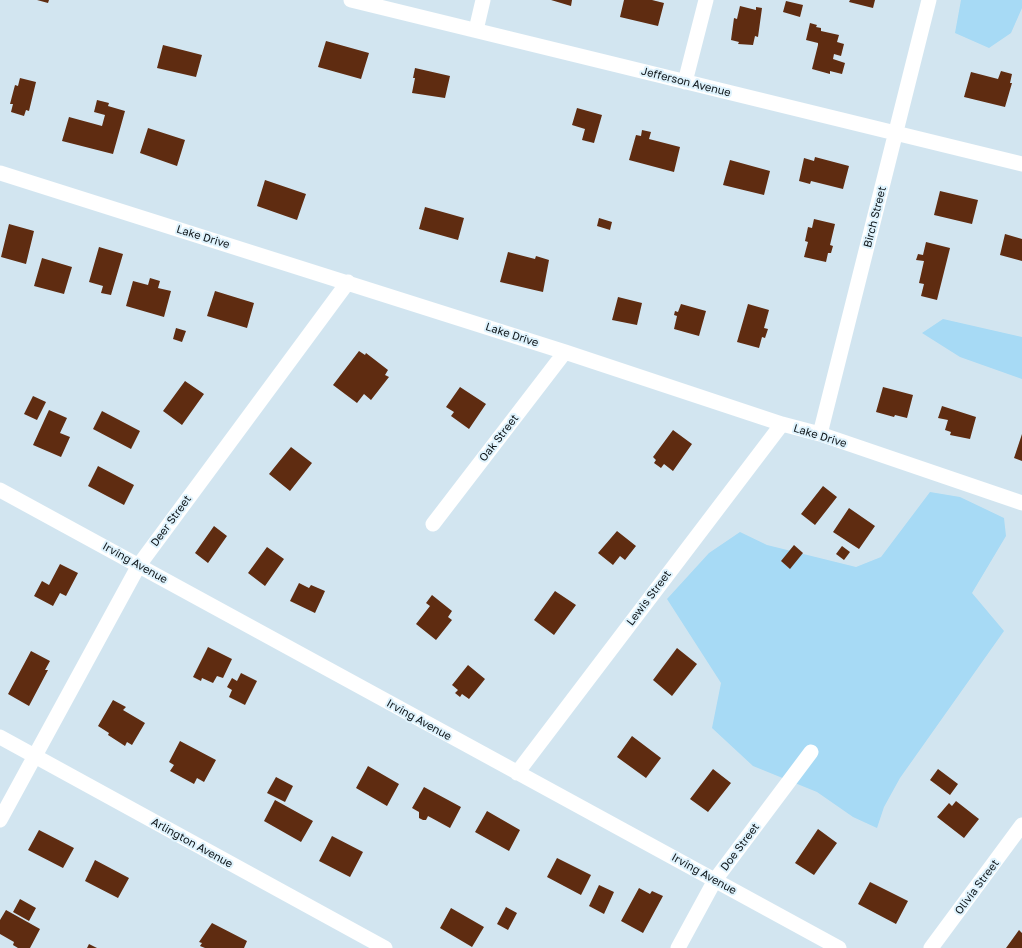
<!DOCTYPE html>
<html>
<head>
<meta charset="utf-8">
<style>
	body { margin:0 }
	canvas { display:block; background:#d2e5f0 }
</style>
</head>
<body>
<canvas width="1022" height="948"></canvas>
<script>
const ctx = document.querySelector('canvas').getContext('2d');
ctx.lineJoin = 'round';
function fill(path, color) {
  ctx.fillStyle = color;
  ctx.fill(path, 'evenodd');
}
function toPath(rows) {
  const path = new Path2D();
  for (const r of rows) {
    path.moveTo(r[0], r[1]);
    for (let i = 2; i < r.length; i += 2) path.lineTo(r[i], r[i + 1]);
  }
  return path;
}
function trace(path, color, width, dash) {
  ctx.strokeStyle = color;
  ctx.lineWidth = width;
  ctx.lineCap = dash ? 'butt' : 'round';
  ctx.setLineDash(dash || []);
  ctx.stroke(path);
}
function label(font, color, halo, rows, align = 'center') {
  ctx.font = font + ' "Golos Text",sans-serif';
  ctx.lineWidth = 4;
  ctx.setLineDash([]);
  ctx.textBaseline = 'middle';
  ctx.strokeStyle = halo;
  ctx.fillStyle = color;
  for (const [text, x, y, turn = 0] of rows) {
    ctx.save();
    ctx.translate(x, y);
    ctx.rotate((+turn || 0) * Math.PI / 180);
    ctx.textAlign = isNaN(turn) ? turn : align;
    if (halo) ctx.strokeText(text, 0, 0);
    ctx.fillText(text, 0, 0);
    ctx.restore();
  }
}
fill(toPath([
	[961,0,1022,0,1022,8,1011,33,989,48,955,33],
	[943,319,1022,337,1022,379,960,357,922,333],
	[930,492,960,497,1004,518,1006,536,972,593,1004,631,900,778,884,807,877,828,853,817,817,792,753,766,712,728,721,683,667,599,709,553,740,532,767,545,856,567,881,557]
]), '#a7daf5');
fill(toPath([
	[37,0,49,0,48,3],
	[551,0,572,0,571,6],
	[624,0,652,0,664,3,658,26,620,17],
	[850,0,875,0,873,8,849,2],
	[786,1,803,5,800,17,783,12],
	[740,6,756,10,756,7,762,8,758,37,755,36,753,45,738,44,739,42,731,40,734,18,737,19],
	[810,23,817,25,816,27,821,28,821,31,839,35,837,42,844,44,841,56,834,54,833,59,845,63,842,74,830,71,830,74,812,69,818,45,818,43,806,40],
	[326,41,369,53,361,79,318,67],
	[163,45,202,55,196,77,157,68],
	[415,68,450,76,445,98,412,93,415,78,413,78],
	[1001,71,1012,74,1010,83,1012,83,1005,107,964,97,971,72,998,79],
	[20,78,36,82,29,111,26,110,24,116,11,112,13,104,10,104,15,85,18,86],
	[97,100,109,103,108,106,125,111,113,154,62,141,69,117,102,126,105,115,94,112],
	[577,108,602,115,594,143,582,140,585,129,572,125],
	[148,128,185,140,177,166,140,153],
	[642,130,651,132,649,139,680,147,674,172,629,160,636,135,641,136],
	[815,157,849,166,843,189,811,181,810,184,799,181,804,158,814,161],
	[730,160,770,171,764,195,723,185],
	[265,180,306,194,297,220,257,206],
	[940,191,978,200,972,224,934,215],
	[425,207,464,218,458,240,419,229],
	[599,218,612,222,610,230,597,226],
	[814,219,835,224,830,245,833,246,831,253,828,253,826,262,804,257,808,242,805,241,808,227,812,228],
	[9,224,34,231,26,264,1,257],
	[1005,234,1022,239,1022,261,1000,255],
	[926,242,950,248,937,300,921,296,924,284,919,283,924,261,916,260,918,254,923,255],
	[99,247,123,254,111,295,101,293,103,286,89,282],
	[508,252,535,259,536,256,549,260,543,292,500,282],
	[42,258,72,267,64,294,34,286],
	[150,278,160,281,158,288,171,291,164,317,126,306,133,281,148,285],
	[215,291,254,303,247,328,207,316],
	[618,297,642,303,637,325,612,320],
	[681,304,706,311,699,336,674,329,677,316,674,315,675,311,678,312],
	[748,304,769,310,764,328,768,329,765,338,762,337,759,348,737,342],
	[176,328,186,331,182,342,173,339],
	[359,351,365,355,366,353,388,370,385,375,389,377,371,400,364,394,357,403,333,385],
	[185,381,204,394,182,425,163,411],
	[460,387,486,404,469,429,451,416,454,412,446,407],
	[883,387,913,395,907,418,895,415,894,417,876,412],
	[33,396,46,402,37,420,24,414],
	[942,406,976,417,970,439,950,435,951,432,945,430,948,420,938,418],
	[49,410,67,418,60,433,70,437,61,457,33,445],
	[102,411,140,431,131,449,93,429],
	[673,430,692,444,673,471,664,464,661,468,654,463,656,460,653,457],
	[1022,434,1022,461,1014,458],
	[291,447,312,463,290,491,269,474],
	[98,466,134,485,124,505,88,486],
	[823,486,837,497,815,525,801,514],
	[849,508,875,526,859,549,833,532],
	[214,526,227,536,208,563,195,553],
	[617,531,636,546,625,560,620,556,613,565,598,553],
	[794,545,803,553,790,569,781,561],
	[842,546,850,552,844,560,836,554],
	[267,547,284,559,265,586,248,573],
	[60,564,78,573,66,596,60,593,53,606,34,596,42,581,49,585],
	[299,583,309,588,311,585,325,591,315,613,290,601],
	[555,591,576,605,554,635,534,620],
	[432,595,452,611,448,617,452,620,436,640,416,624,430,606,426,603],
	[208,647,232,659,223,678,217,676,213,683,202,678,201,681,193,677],
	[677,648,697,664,672,696,653,680],
	[31,651,50,661,45,670,48,670,29,706,8,694],
	[468,665,485,679,469,699,462,694,460,697,455,693,458,690,452,685],
	[241,673,257,681,245,705,229,697,232,690,227,687,232,678,237,681],
	[113,700,126,707,123,710,145,723,132,745,127,742,125,746,108,735,109,733,98,726],
	[632,736,661,758,646,778,617,757],
	[180,741,216,760,204,782,197,778,194,784,170,771,174,765,169,762],
	[368,766,399,784,387,806,356,788],
	[713,769,731,783,708,812,690,799],
	[938,769,958,784,950,795,930,780],
	[276,777,293,786,285,802,267,793],
	[424,787,461,807,450,828,428,816,426,820,423,820,419,818,419,812,412,808],
	[275,800,313,821,301,842,264,821],
	[956,801,979,819,964,838,937,817,949,803,952,806],
	[487,811,520,830,509,851,475,832],
	[818,829,837,843,814,875,795,863],
	[39,830,74,848,63,868,28,850],
	[332,836,363,852,350,877,319,861],
	[557,858,591,875,581,895,547,877],
	[95,860,129,878,118,898,85,881],
	[870,882,908,901,896,924,858,904],
	[599,885,614,892,604,914,589,906],
	[639,888,650,894,652,891,663,896,643,933,621,921],
	[20,899,36,908,29,921,13,912],
	[506,907,517,913,508,930,497,924],
	[451,908,484,927,472,947,440,928],
	[6,910,40,929,30,948,18,948,13,945,14,942,0,934,0,920],
	[212,923,247,941,244,948,205,948,200,946,202,943,199,942],
	[1019,930,1022,933,1022,948,1006,948],
	[89,944,97,948,87,948]
]), '#5f2c11');
trace(toPath([
	[351,0,1022,164],
	[476,30,483,0],
	[685,82,706,0],
	[0,173,565,352,782,424,820,434,1022,503],
	[820,434,929,0],
	[0,490,839,948],
	[433,524,565,352],
	[0,737,385,948],
	[517,773,782,424],
	[0,820,139,565,348,282],
	[678,948,715,880,811,752],
	[931,948,1022,825]
]), '#fff', 15);
label('11px', '#0e1519', '#dff3fd', [
	["Jefferson Avenue",686,82,14],
	["Birch Street",875,217,-76],
	["Lake Drive",203,237,17],
	["Lake Drive",512,335,18],
	["Lake Drive",820,436,17],
	["Oak Street",499,438,-52],
	["Deer Street",171,521,-54],
	["Irving Avenue",135,563,29],
	["Lewis Street",649,598,-53],
	["Irving Avenue",419,720,29],
	["Arlington Avenue",192,843,29],
	["Doe Street",740,847,-53],
	["Irving Avenue",704,874,29],
	["Olivia Street",977,887,-53]
]);
</script>
</body>
</html>
